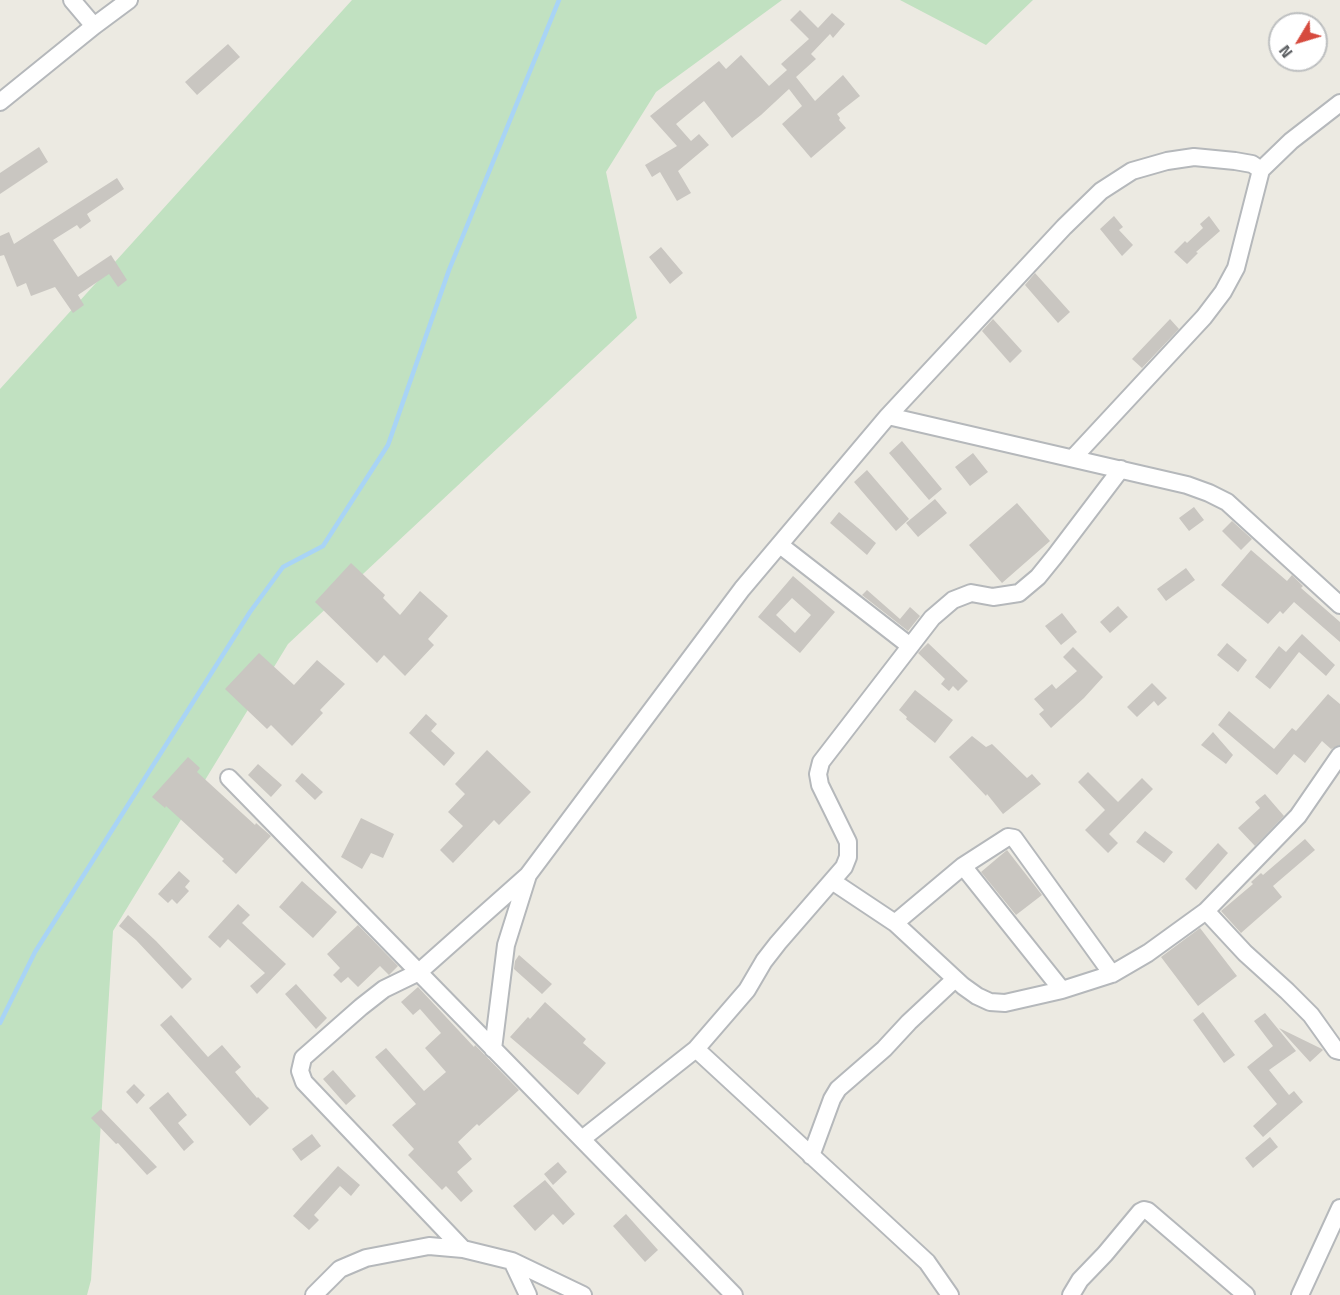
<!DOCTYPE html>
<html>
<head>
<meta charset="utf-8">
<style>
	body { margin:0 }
	#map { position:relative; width:1340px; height:1295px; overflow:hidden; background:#eceae2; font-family:"Titillium Web",sans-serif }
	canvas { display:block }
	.north { position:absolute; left:1268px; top:12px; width:60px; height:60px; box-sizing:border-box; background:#fff; border:2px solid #bdbfc0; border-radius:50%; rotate:232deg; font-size:16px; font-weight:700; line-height:24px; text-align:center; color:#5b5e61 }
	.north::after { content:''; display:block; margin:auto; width:21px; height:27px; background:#d64a3e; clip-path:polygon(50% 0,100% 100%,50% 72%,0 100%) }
</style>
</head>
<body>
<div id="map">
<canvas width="1340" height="1295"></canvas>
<div class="north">N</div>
</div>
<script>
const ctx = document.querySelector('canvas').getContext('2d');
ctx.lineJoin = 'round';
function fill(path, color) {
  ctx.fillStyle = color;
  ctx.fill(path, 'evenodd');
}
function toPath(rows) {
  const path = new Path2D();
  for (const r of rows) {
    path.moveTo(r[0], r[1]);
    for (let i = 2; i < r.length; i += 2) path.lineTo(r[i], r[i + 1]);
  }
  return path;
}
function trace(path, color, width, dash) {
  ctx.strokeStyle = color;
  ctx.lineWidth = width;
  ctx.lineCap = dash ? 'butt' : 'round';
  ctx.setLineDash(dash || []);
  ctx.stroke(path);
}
fill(toPath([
	[352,0,782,0,656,92,606,172,637,318,288,644,113,931,91,1280,87,1295,0,1295,0,389],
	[900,0,1033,0,986,45]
]), '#c1e1c1');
trace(toPath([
	[0,1023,35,952,250,612,283,567,323,546,388,445,449,270,559,0]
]), '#a9d4f5', 4.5);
fill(toPath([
	[800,10,818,28,832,13,845,24,833,38,830,34,811,54,816,59,796,77,815,101,843,75,860,96,837,114,840,118,839,120,846,128,811,158,782,124,802,106,789,89,761,115,732,138,704,101,676,124,691,141,699,134,709,145,678,171,691,193,677,201,660,172,652,177,645,165,677,146,650,116,719,61,726,69,741,55,769,86,787,70,781,64,809,39,790,20],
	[228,44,240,57,197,95,185,82],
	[39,147,48,162,0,194,0,173],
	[117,178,124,189,87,214,91,221,80,229,77,225,53,240,78,277,111,255,127,280,118,287,109,274,78,295,84,305,73,313,55,287,31,296,26,283,17,287,4,255,0,256,0,236,9,232,14,244],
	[1114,216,1123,227,1119,230,1133,245,1122,256,1100,229],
	[1209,216,1220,231,1196,252,1198,253,1187,264,1174,252,1185,241,1187,243,1203,228,1200,224],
	[661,247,683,273,670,284,649,257],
	[1035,273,1070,312,1058,323,1025,285],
	[993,319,1022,351,1010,363,982,331],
	[1170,319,1179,329,1142,368,1132,359],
	[902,441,942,489,929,500,889,453],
	[973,453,988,472,970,486,955,467],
	[867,470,909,519,896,531,854,482],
	[935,499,947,513,918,537,906,523],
	[1017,503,1050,541,1002,583,969,545],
	[1194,507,1204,520,1189,531,1179,518],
	[839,512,876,543,867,555,830,523],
	[1232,521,1252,539,1241,550,1222,531],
	[1251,550,1287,581,1292,575,1303,586,1301,588,1340,622,1340,642,1294,602,1283,614,1280,611,1268,624,1221,585],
	[351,563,385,595,383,598,400,615,420,591,448,616,428,639,434,645,405,676,384,655,377,663,315,602],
	[1186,568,1195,580,1166,601,1157,589],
	[793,576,835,612,800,653,758,617],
	[792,598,811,615,795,633,776,615],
	[867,590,900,619,910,607,920,616,908,631,862,595],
	[1118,606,1128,617,1110,633,1100,622],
	[1062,613,1077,632,1061,645,1045,626],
	[1302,634,1335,665,1326,676,1299,652,1270,689,1255,677,1279,646,1286,652],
	[928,643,968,681,958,691,953,686,949,691,941,684,945,679,918,653],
	[1227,643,1247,660,1238,672,1217,655],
	[1073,647,1103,677,1084,698,1051,728,1039,714,1044,710,1034,699,1052,684,1056,689,1077,671,1063,657],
	[259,653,294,685,317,660,345,684,320,710,323,713,292,746,271,725,267,729,225,689],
	[1152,683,1167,698,1158,706,1154,701,1137,717,1127,707],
	[915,690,953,720,935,743,906,719,907,717,899,710],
	[1328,694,1340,704,1340,745,1331,749,1322,741,1305,763,1294,754,1277,775,1218,725,1229,711,1274,749,1292,728,1296,731],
	[426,714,437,724,431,731,455,753,444,766,409,733],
	[1213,732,1233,755,1226,764,1201,745],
	[972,736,986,747,992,744,1027,778,1032,774,1041,784,1003,814,987,794,986,796,949,757],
	[487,750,531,792,499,825,494,820,453,863,440,850,463,826,448,812,465,794,455,784],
	[188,757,200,768,197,772,255,825,256,823,271,836,236,874,222,861,224,859,166,806,165,808,152,797],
	[258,764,282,785,271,797,248,775],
	[1088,772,1118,802,1142,778,1153,789,1109,834,1118,843,1108,853,1085,830,1105,810,1078,782],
	[302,773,323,792,315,800,295,781],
	[1265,794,1284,816,1255,846,1238,828,1260,808,1255,802],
	[361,818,394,834,383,858,371,853,362,869,341,857],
	[1145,831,1173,852,1164,863,1136,842],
	[1305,839,1315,850,1273,886,1282,897,1241,933,1221,911,1253,884,1251,882,1261,873,1263,875],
	[1218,843,1228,853,1196,890,1185,879],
	[1007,850,1042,895,1016,915,981,872],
	[179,871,190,881,185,887,189,891,177,904,172,899,168,903,158,894],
	[302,881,337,912,313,938,279,907],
	[238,904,250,915,242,923,286,964,257,994,250,986,265,973,228,939,220,948,208,937],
	[128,915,156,941,192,979,182,989,136,940,119,926],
	[358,925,398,966,389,975,380,966,358,987,348,977,341,983,333,975,340,968,327,954],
	[1200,928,1237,976,1198,1006,1161,957],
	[519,955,552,984,542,994,514,969,515,961],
	[296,984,327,1018,316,1029,285,994],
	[418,987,474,1047,475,1045,519,1090,479,1126,477,1124,458,1142,472,1159,457,1172,473,1191,461,1202,446,1186,442,1190,408,1155,414,1149,392,1125,416,1104,375,1057,386,1048,424,1091,446,1072,425,1048,441,1033,420,1009,413,1015,401,1002],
	[545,1002,586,1039,583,1043,606,1063,578,1095,510,1037,528,1017,530,1019],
	[1203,1012,1235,1055,1224,1063,1193,1020],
	[1265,1013,1296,1051,1269,1070,1289,1095,1294,1091,1303,1102,1263,1137,1253,1126,1277,1104,1247,1067,1273,1046,1254,1021],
	[171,1015,208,1057,222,1045,241,1067,235,1072,257,1098,258,1097,269,1108,250,1126,160,1025],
	[1279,1028,1322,1049,1323,1050,1310,1062],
	[333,1070,356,1096,346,1105,323,1079],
	[134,1084,145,1095,137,1104,126,1092],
	[168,1092,187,1115,178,1123,194,1142,184,1151,149,1108],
	[101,1109,157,1167,147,1175,118,1143,116,1144,91,1118],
	[312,1134,321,1146,301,1161,292,1149],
	[1270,1137,1278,1147,1253,1168,1245,1158],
	[558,1162,567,1172,553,1185,544,1174],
	[338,1166,360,1185,351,1196,340,1186,314,1215,319,1220,309,1230,293,1216],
	[545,1180,575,1214,563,1225,553,1214,535,1231,513,1206],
	[626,1214,658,1250,645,1262,613,1226]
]), '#c9c6c1');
const minor = toPath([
	[72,0,94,26],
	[0,102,94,26,129,0],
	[888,416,1187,485,1209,493,1227,502,1340,605],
	[1073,458,1204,317,1223,292,1236,268,1261,170,1291,141,1340,103],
	[780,545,910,646],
	[229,778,734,1295],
	[963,866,1062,990],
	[832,881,895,923,963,986,977,996,990,1002,1005,1003,1062,990,1112,974,1148,953,1206,911,1298,816,1340,755],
	[1206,911,1245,953,1287,991,1311,1015,1336,1050,1340,1051],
	[895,923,963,866,1008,837,1014,838,1112,974],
	[493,1049,506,945,528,875,742,589,888,416,1064,227,1101,191,1132,171,1167,161,1194,157,1235,161,1252,164,1261,170],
	[696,1049,927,1262,950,1295],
	[582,1139,696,1049,747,990,764,961,778,943,844,867,848,857,848,842,820,785,818,774,821,762,932,618,953,600,971,593,993,597,1019,593,1038,577,1055,556,1121,469],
	[811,1156,832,1099,838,1089,884,1049,909,1022,955,979],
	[463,1249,304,1082,300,1071,303,1058,361,1007,384,989,419,972,527,876],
	[512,1261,528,1295],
	[314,1295,340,1269,366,1258,429,1246,463,1249,512,1261,583,1295],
	[1071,1295,1080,1280,1105,1254,1140,1212,1144,1210,1148,1211,1246,1295],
	[1300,1295,1340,1208]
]);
trace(minor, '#b5b8bb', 20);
trace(minor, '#fff', 16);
</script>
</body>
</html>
